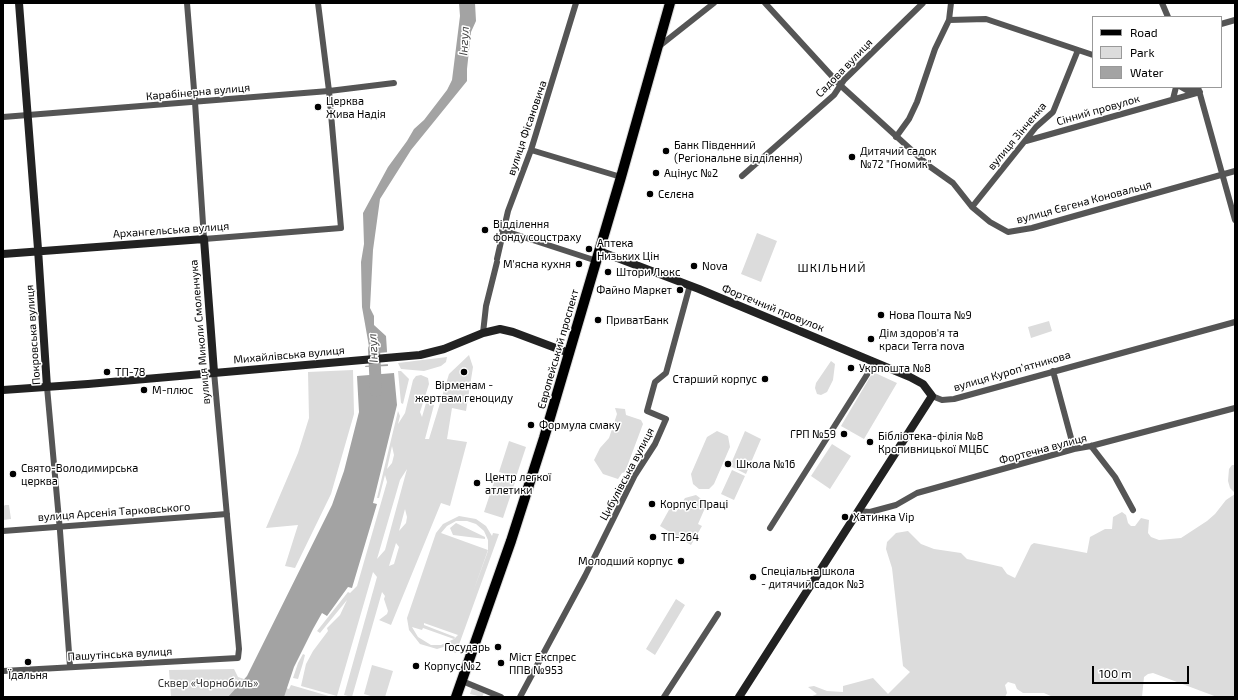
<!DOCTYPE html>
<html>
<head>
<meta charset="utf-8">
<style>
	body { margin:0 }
	#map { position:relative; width:1238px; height:700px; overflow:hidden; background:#fff; font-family:"Exo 2",sans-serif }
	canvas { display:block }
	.frame { position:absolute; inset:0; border:4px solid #000; pointer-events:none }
	.legend { position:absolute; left:1092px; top:16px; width:130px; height:72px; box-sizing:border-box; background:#fff; border:1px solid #999; margin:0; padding:5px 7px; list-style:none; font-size:12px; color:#000 }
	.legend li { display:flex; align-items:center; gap:8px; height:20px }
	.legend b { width:20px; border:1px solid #999 }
	.scale { position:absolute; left:1092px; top:666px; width:97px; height:18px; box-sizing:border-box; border:2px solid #000; border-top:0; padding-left:5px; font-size:12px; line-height:14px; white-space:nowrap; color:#000; -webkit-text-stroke:3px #fff; paint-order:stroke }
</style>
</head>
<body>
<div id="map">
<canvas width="1238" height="700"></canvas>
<div class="frame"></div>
<ul class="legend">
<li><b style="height:5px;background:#000"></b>Road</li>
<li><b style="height:11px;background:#dcdcdc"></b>Park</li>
<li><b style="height:11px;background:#a3a3a3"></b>Water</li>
</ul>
<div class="scale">100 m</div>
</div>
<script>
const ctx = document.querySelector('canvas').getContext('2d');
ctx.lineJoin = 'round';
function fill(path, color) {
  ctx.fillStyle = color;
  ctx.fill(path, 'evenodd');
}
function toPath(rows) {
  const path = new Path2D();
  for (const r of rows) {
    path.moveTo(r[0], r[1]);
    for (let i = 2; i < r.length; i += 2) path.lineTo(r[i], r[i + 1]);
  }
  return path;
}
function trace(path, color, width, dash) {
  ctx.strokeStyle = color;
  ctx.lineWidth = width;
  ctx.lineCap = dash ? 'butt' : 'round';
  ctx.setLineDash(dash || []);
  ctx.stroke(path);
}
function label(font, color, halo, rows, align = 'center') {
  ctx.font = font + ' "Exo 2",sans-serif';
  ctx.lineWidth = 3;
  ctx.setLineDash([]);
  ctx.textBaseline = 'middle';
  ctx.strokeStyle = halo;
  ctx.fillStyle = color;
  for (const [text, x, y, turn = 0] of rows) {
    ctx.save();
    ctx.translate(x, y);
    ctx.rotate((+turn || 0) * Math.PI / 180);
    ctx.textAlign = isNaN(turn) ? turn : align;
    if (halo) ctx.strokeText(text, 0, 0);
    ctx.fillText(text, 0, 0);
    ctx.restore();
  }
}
fill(toPath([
	[757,233,777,241,761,282,741,274],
	[1049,321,1052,331,1031,338,1028,327],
	[469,355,473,367,466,411,452,408,447,439,467,442,450,506,441,503,391,625,379,620,387,614,388,611,384,599,385,596,382,592,352,697,344,695,377,577,373,572,337,696,301,686,306,664,313,651,328,631,327,628,340,615,347,600,320,633,317,631,348,592,350,593,357,586,387,482,385,475,379,498,377,498,398,411,400,416,398,424,405,413,413,380,416,376,421,375,428,378,429,384,420,412,422,417,426,403,434,405,425,439,429,439,449,374],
	[392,446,394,455,392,463,387,469],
	[407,469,385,550,377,559,400,480],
	[405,509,407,517,406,523,399,531],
	[396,543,399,547,394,564,389,566],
	[447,357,446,362,441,366,424,371,401,369,398,363],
	[831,361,835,364,833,380,827,392,821,395,817,394,815,388,816,383],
	[353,370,354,414,331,494,295,568,285,566,298,525,266,528,298,453,309,418,308,372],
	[398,371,401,371,409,379,403,404,401,403],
	[873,372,897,383,864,439,841,426],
	[615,408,625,409,626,415,641,420,643,424,625,472,622,473,618,479,603,474,594,460,600,448,609,438,617,414],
	[717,431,728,436,730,447,714,484,709,489,699,489,693,484,691,474,707,437],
	[745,431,761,439,746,474,730,466],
	[509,441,526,447,516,477,499,472],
	[832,444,851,456,830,489,811,476],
	[1232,465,1235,465,1235,493,1230,488,1228,481,1229,469],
	[732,470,745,476,734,500,721,494],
	[496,476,515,482,503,518,484,512],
	[1235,494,1235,697,1217,697,1153,673,1148,674,1144,677,1142,697,1053,697,1044,693,1023,693,1017,689,1015,684,1008,682,1005,685,1007,693,1005,697,810,697,817,694,808,687,814,686,827,691,843,692,843,686,873,678,888,694,910,672,903,666,892,568,886,549,887,542,896,533,908,531,921,544,934,549,961,553,967,559,1002,567,1007,574,1015,578,1031,545,1034,543,1087,553,1090,537,1105,529,1112,529,1113,517,1122,512,1126,515,1128,523,1131,526,1135,526,1141,518,1149,520,1148,533,1151,537,1159,540,1181,538,1207,521,1215,514,1226,500],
	[696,495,704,501,705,508,698,524,702,526,691,545,660,526,670,508,676,512,685,498],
	[5,505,9,505,11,519,3,520,3,507],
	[459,516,476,519,486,526,492,536,493,533,499,534,456,653,451,651,453,644,437,649,420,644,409,630,407,618,436,533,443,524],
	[456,521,467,521,476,524,484,531,488,540,488,551,473,592,488,550,441,533,447,526],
	[424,623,458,635,454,639,455,637,424,625],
	[412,627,422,630,423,628,454,639,441,645,431,645,418,637],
	[456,523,485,537,485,539,453,535,450,528],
	[676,599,685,605,655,655,646,649],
	[303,654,305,655,303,663,298,679,293,678,298,663],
	[372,665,393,671,385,697,374,697,364,694],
	[234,669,238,677,247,680,231,697,171,697,169,670],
	[291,685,332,697,280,697,283,687,289,689],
	[472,688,484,693,482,697,470,694]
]), '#dcdcdc');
fill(toPath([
	[459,3,475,3,476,21,471,32,467,69,467,81,411,150,380,199,373,250,370,308,374,316,374,325,386,336,388,366,365,367,370,352,362,307,361,262,364,244,363,213,388,167,407,141,414,129,424,120,447,90,452,80,460,16],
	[394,373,397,405,373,503,377,504,352,588,348,587,327,616,322,613,313,629,294,667,284,697,228,697,247,676,332,505,344,471,359,412,357,376]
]), '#a3a3a3');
fill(toPath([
	[389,352,390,364,363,366,368,354]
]), '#fff');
trace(toPath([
	[374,349,376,391]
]), '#a3a3a3', 12);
const primary = toPath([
	[456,697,511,541,544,438,621,177,670,3]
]);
trace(primary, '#dbdbdb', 12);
trace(toPath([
	[187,3,195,102,204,239,341,228,329,91,318,3],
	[765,3,840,85,929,166,953,183,972,207,990,222,1008,232,1032,228,1235,171],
	[1162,3,1168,17],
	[949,20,986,19,1093,55],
	[1221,24,1235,20],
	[657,48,714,3],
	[1181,87,1188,91,1195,91],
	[1198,87,1235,220],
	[1173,99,1176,87],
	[3,117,329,91,394,83],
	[896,137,909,119,917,102,935,49,949,20,951,3],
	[1026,141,1200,92],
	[531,150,621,177],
	[742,176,834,95,844,80,923,3],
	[972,207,1036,127,1053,112,1078,50],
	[502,230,597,261],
	[497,259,508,211,531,150,576,3],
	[483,333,486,306,497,262],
	[1053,371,1074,449],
	[47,387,60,531,70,666],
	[932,396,942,400,954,399,1235,322],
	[1091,446,1115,477,1133,510],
	[858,511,870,512,896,505,917,493,1074,449,1091,446,1235,408],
	[770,528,875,362],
	[3,531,227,514],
	[3,671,238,658,239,649,214,372],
	[462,681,501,697],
	[520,697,585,576,635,475,655,444,666,419,647,411,655,382,666,373,690,285],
	[664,697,718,614]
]), '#555', 6);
trace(toPath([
	[19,3,38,249,47,387],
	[599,251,699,289,910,377,923,384,932,396,739,697],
	[3,254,204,239,214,372],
	[3,390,88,384,420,355,444,349,483,333,500,329,513,332,569,353]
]), '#222', 8);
trace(primary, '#000', 10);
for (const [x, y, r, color] of [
	[318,107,4,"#000"],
	[666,151,4,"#000"],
	[852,157,4,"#000"],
	[656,173,4,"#000"],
	[650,194,4,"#000"],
	[485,230,4,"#000"],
	[589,249,4,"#000"],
	[579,264,4,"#000"],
	[694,266,4,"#000"],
	[608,272,4,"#000"],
	[680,290,4,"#000"],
	[881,315,4,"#000"],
	[598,320,4,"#000"],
	[871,339,4,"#000"],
	[851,368,4,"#000"],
	[107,372,4,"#000"],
	[464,372,4,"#000"],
	[765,379,4,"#000"],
	[144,390,4,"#000"],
	[531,425,4,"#000"],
	[844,434,4,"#000"],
	[870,442,4,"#000"],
	[728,464,4,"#000"],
	[13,474,4,"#000"],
	[477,483,4,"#000"],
	[652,504,4,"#000"],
	[845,517,4,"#000"],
	[653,537,4,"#000"],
	[681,561,4,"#000"],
	[753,577,4,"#000"],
	[498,647,4,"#000"],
	[28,662,4,"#000"],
	[501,663,4,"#000"],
	[416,666,4,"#000"]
]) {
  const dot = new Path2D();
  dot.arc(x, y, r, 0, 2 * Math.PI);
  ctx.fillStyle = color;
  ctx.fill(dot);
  trace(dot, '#fff', 1.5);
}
label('11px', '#000', '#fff', [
	["Садова вулиця",844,68,-46],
	["Карабінерна вулиця",198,92,-5],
	["Сінний провулок",1098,110,-16],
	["вулиця Фісановича",527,128,-71],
	["вулиця Зінченка",1017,136,-50],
	["вулиця Євгена Коновальця",1084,202,-15],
	["Архангельська вулиця",171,230,-4],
	["Фортечний провулок",773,308,22],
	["вулиця Миколи Смоленчука",200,332,-95],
	["Покровська вулиця",33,335,-94],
	["Європейський проспект",558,349,-74],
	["Михайлівська вулиця",289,355,-5],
	["вулиця Куропʼятникова",1012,371,-16],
	["Фортечна вулиця",1043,449,-15],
	["Цибулівська вулиця",627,474,-62],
	["вулиця Арсенія Тарковського",114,512,-4],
	["Пашутінська вулиця",120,654,-3]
]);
label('11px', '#000', '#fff', [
	["Церква",326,101],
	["Жива Надія",326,114],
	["Банк Південний",674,145],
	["(Регіональне відділення)",674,158],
	["Дитячий садок",860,151],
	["№72 \"Гномик\"",860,164],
	["Ацінус №2",664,173],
	["Сєлєна",658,194],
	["Відділення",493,224],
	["фонду соцстраху",493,237],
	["Аптека",597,243],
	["Низьких Цін",597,256],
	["М'ясна кухня",571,264,"right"],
	["Nova",702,266],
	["Штори Люкс",616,272],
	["Файно Маркет",672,290,"right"],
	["Нова Пошта №9",889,315],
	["ПриватБанк",606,320],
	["Дім здоров'я та",879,333],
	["краси Terra nova",879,346],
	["Укрпошта №8",859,368],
	["ТП-78",115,372],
	["Старший корпус",757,379,"right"],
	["Вірменам -",464,385,"center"],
	["жертвам геноциду",464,398,"center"],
	["М-плюс",152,390],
	["Формула смаку",539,425],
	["ГРП №59",836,434,"right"],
	["Бібліотека-філія №8",878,436],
	["Кропивницької МЦБС",878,449],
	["Школа №16",736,464],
	["Свято-Володимирська",21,468],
	["церква",21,481],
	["Центр легкої",485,477],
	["атлетики",485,490],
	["Корпус Праці",660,504],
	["Хатинка Vip",853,517],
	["ТП-264",661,537],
	["Молодший корпус",673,561,"right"],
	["Спеціальна школа",761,571],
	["- дитячий садок №3",761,584],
	["Государь",490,647,"right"],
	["Міст Експрес",509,657],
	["ППВ №953",509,670],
	["Корпус №2",424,666],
	["Їдальня",28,675,"center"]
], 'left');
label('11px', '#333', '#fff', [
	["Сквер «Чорнобиль»",208,683]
]);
label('italic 12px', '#444', '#fff', [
	["Інгул",464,41,-87],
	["Інгул",373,348,-93]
]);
ctx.letterSpacing = '1px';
label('12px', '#000', '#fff', [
	["ШКІЛЬНИЙ",832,268]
]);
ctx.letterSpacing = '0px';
</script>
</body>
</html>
